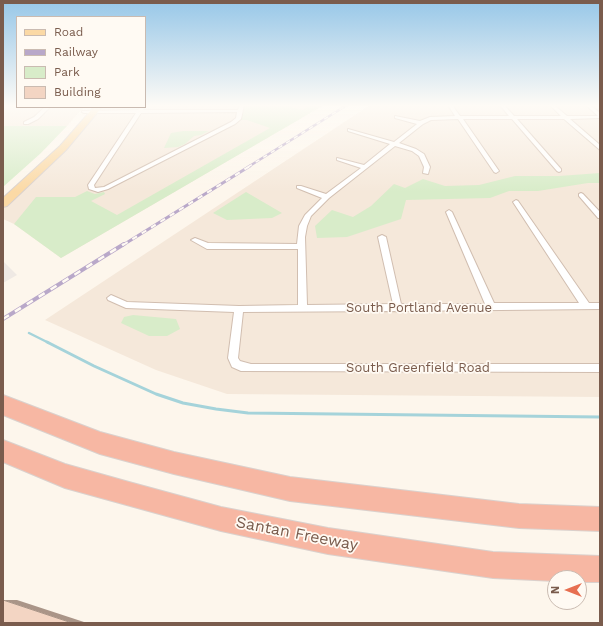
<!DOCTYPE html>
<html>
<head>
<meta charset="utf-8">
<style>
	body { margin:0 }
	#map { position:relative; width:603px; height:626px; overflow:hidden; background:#fdf6ec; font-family:"Work Sans",sans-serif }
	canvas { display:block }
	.frame { position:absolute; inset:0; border:4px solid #7a5c4d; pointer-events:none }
	.legend { position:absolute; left:16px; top:16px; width:130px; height:92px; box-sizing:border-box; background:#fffaf3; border:1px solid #cabbb1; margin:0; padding:5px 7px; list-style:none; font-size:12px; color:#7a5c4d }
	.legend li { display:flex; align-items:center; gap:8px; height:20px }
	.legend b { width:20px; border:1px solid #cabbb1 }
	.north { position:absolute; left:547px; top:570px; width:40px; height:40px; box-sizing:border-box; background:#fffaf3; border:1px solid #cabbb1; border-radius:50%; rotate:270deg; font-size:11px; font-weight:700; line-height:16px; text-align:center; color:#7a5c4d }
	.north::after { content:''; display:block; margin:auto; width:14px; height:18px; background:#e76f51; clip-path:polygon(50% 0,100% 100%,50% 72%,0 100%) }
</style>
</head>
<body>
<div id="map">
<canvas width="603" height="626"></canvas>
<div class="frame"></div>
<ul class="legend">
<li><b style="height:5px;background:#fbd9a5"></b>Road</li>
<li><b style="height:5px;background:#b9a8c9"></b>Railway</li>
<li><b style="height:11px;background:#d8ecc9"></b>Park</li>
<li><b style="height:11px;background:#f3d5c3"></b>Building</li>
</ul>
<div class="north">N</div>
</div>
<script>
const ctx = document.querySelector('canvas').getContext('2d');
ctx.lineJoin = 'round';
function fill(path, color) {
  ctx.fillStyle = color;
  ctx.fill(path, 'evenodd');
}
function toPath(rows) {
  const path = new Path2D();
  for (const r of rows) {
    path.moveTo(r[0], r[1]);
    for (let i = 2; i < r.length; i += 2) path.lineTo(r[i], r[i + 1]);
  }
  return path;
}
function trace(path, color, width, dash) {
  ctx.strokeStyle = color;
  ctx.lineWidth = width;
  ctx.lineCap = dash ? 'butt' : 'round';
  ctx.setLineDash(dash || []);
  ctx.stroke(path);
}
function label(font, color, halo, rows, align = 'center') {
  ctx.font = font + ' "Work Sans",sans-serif';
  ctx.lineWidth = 3.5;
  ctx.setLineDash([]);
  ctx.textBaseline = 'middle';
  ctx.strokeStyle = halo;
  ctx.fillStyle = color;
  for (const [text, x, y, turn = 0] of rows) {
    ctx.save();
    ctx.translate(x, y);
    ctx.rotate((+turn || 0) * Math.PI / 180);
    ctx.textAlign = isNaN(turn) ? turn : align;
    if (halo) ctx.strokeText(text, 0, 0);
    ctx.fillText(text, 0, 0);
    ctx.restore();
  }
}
fill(toPath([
	[3,105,17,105,17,107,84,107,67,126,3,126],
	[145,105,324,105,61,258,14,224,3,219,3,208,15,198,101,107,145,107],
	[370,105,600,105,600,397,227,394,156,370,45,320]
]), '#f5e8da');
fill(toPath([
	[3,261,17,275,3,283]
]), '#efe9e4');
fill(toPath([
	[244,105,283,105,302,110,312,105,324,105,61,258,14,224,36,197,75,197,87,191,95,194,104,192,105,194,91,201,117,215,270,128,247,120,240,120],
	[3,126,67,126,41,153,3,187],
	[183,131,209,131,201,135,194,136,185,144,178,147,164,148,171,133],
	[600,173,600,183,588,183,538,191,509,191,490,198,406,200,401,219,347,237,317,238,315,226,332,210,353,217,371,206,394,184,405,188,423,179,445,186,479,185,515,176,559,176],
	[246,192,282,213,272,218,227,220,213,213],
	[133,315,176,319,180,329,167,336,149,336,121,323,124,317]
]), '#d8ecc9');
trace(toPath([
	[29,333,49,343]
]), '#a5d3da', 2.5);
trace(toPath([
	[47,342,94,366,156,394,183,403,216,409,248,413,600,417]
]), '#a5d3da', 3);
const minor = toPath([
	[240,105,244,105,241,119,235,124,108,189,98,192,89,189,88,185,136,113,84,113,82,112,82,111,138,110,141,107,145,106,143,110,238,110,240,105],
	[237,112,236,118,231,122,104,187,95,188,94,185,141,113,237,112],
	[448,105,452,105,460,116,509,116,500,105,504,105,514,116,561,116,550,105,554,105,567,116,598,116,586,105,590,105,600,113,600,118,570,119,600,145,600,150,564,119,517,119,561,169,561,171,559,172,557,171,512,119,463,119,499,171,496,173,494,172,458,119,431,120,423,124,399,143,416,149,424,154,430,167,428,174,423,173,424,167,419,156,412,151,395,146,329,198,311,216,307,226,305,237,307,305,393,304,378,237,382,235,386,237,401,304,485,304,446,212,449,210,452,212,494,303,579,303,513,202,516,200,518,201,589,303,600,303,600,309,401,311,398,312,395,311,243,312,238,358,240,361,251,364,600,364,600,372,241,371,232,367,228,358,234,312,126,308,108,300,107,298,111,295,127,302,239,306,298,305,298,249,207,249,191,240,195,238,208,243,297,244,299,226,305,215,322,198,297,188,297,186,301,186,326,194,361,168,337,160,337,158,364,165,390,144,348,131,348,129,394,142,417,124,395,118,395,116,420,121,430,117,455,116,448,105],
	[45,107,50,107,38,119,28,124,24,124,24,122,34,117,45,107],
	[581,193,583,194,600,212,600,218,598,218,579,196,579,194,581,193]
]);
const primary = toPath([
	[94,107,102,107,66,150,7,206,3,207,3,198,60,146,94,107]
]);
const motorway = toPath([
	[3,395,100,432,174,452,290,477,519,504,600,507,600,531,519,528,290,501,174,474,100,454,3,415,3,395],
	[3,440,65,464,129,482,221,507,328,528,493,552,600,556,600,582,579,582,579,578,555,578,555,581,493,578,328,554,221,531,65,488,3,462,3,440]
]);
trace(minor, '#d1beb0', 2);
trace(primary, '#dad1cd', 2);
trace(motorway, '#dad1cd', 2);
fill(minor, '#fff');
fill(primary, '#fbd9a5');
fill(motorway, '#f7b7a3');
const railFar2 = toPath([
	[248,167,347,105]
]);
const railFar1 = toPath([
	[123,245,250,166]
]);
const rail = toPath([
	[3,319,124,244]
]);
trace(railFar2, '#b9a8c9', 2.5);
trace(railFar1, '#b9a8c9', 3);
trace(rail, '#b9a8c9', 4);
trace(railFar2, '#fffaf3', 1.5, [4.5]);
trace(railFar1, '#fffaf3', 2, [5.5]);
trace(rail, '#fffaf3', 2.5, [7]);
fill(toPath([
	[3,600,17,600,87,623,72,623]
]), '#aa9588');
const building = toPath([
	[3,600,72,623,3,623,3,600]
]);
fill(building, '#f3d5c3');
trace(building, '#aa9588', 1);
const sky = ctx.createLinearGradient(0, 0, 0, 192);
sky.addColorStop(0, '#97c7e8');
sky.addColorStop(0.55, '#fefbf6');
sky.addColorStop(1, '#fefbf600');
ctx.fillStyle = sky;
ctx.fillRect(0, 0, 603, 192);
label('13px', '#7a5c4d', '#fffaf3', [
	["South Portland Avenue",419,308],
	["South Greenfield Road",418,368]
]);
label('16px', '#7a5c4d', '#fffaf3', [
	["Santan Freeway",297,534,11]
]);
</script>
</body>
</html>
